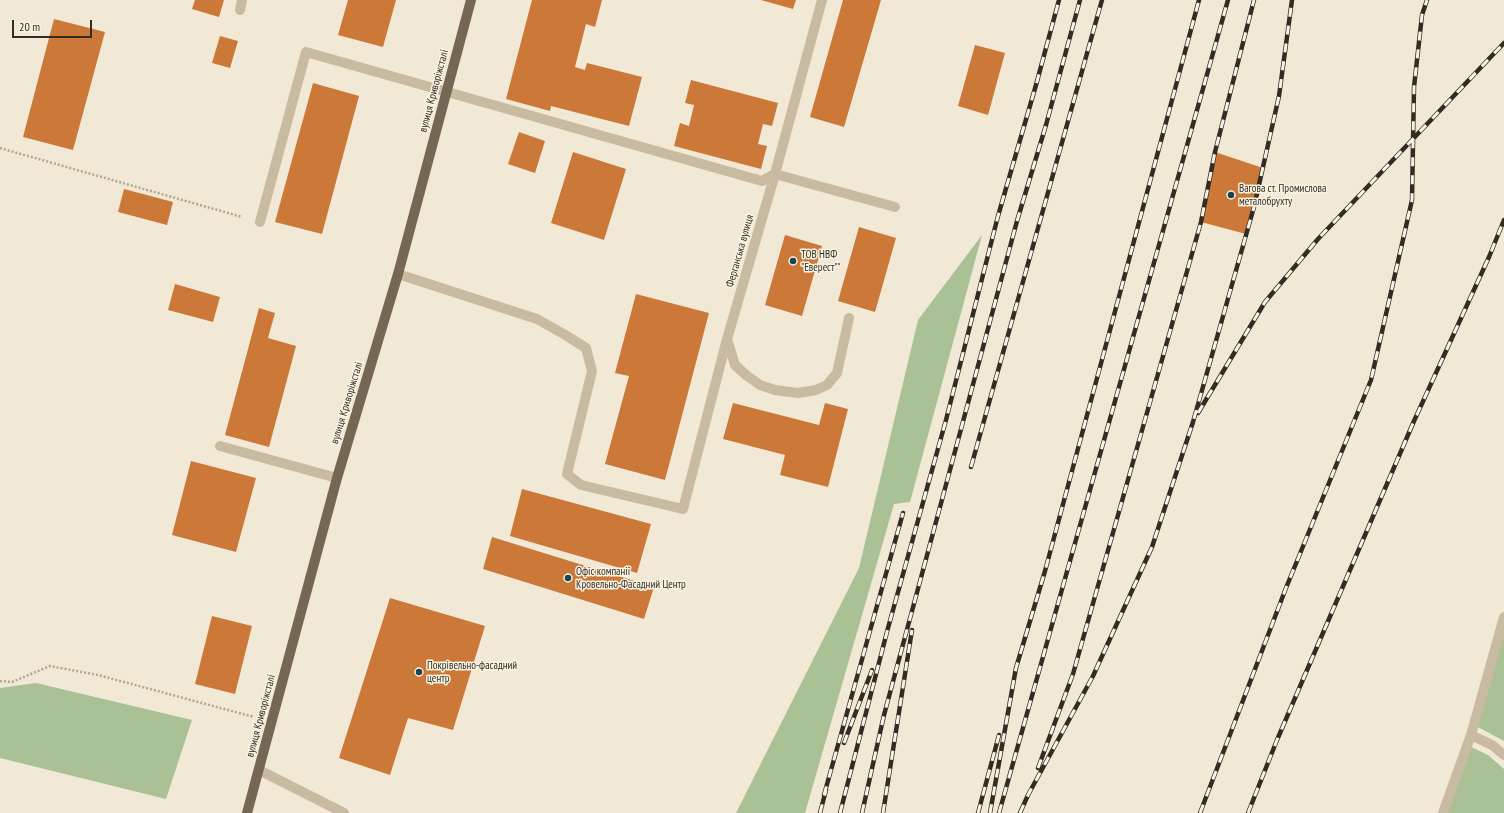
<!DOCTYPE html>
<html>
<head>
<meta charset="utf-8">
<style>
	body { margin:0 }
	#map { position:relative; width:1504px; height:813px; overflow:hidden; background:#f1e9d5; font-family:"PT Sans Narrow",sans-serif }
	canvas { display:block }
	.scale { position:absolute; left:12px; top:20px; width:80px; height:18px; box-sizing:border-box; border:2px solid #332c24; border-top:0; padding-left:5px; font-size:12px; line-height:14px; white-space:nowrap; color:#332c24; -webkit-text-stroke:3px #f9f3e1; paint-order:stroke }
</style>
</head>
<body>
<div id="map">
<canvas width="1504" height="813"></canvas>
<div class="scale">20 m</div>
</div>
<script>
const ctx = document.querySelector('canvas').getContext('2d');
ctx.lineJoin = 'round';
function fill(path, color) {
  ctx.fillStyle = color;
  ctx.fill(path, 'evenodd');
}
function toPath(rows) {
  const path = new Path2D();
  for (const r of rows) {
    path.moveTo(r[0], r[1]);
    for (let i = 2; i < r.length; i += 2) path.lineTo(r[i], r[i + 1]);
  }
  return path;
}
function trace(path, color, width, dash) {
  ctx.strokeStyle = color;
  ctx.lineWidth = width;
  ctx.lineCap = dash ? 'butt' : 'round';
  ctx.setLineDash(dash || []);
  ctx.stroke(path);
}
function label(font, color, halo, rows, align = 'center') {
  ctx.font = font + ' "PT Sans Narrow",sans-serif';
  ctx.lineWidth = 3;
  ctx.setLineDash([]);
  ctx.textBaseline = 'middle';
  ctx.strokeStyle = halo;
  ctx.fillStyle = color;
  for (const [text, x, y, turn = 0] of rows) {
    ctx.save();
    ctx.translate(x, y);
    ctx.rotate((+turn || 0) * Math.PI / 180);
    ctx.textAlign = isNaN(turn) ? turn : align;
    if (halo) ctx.strokeText(text, 0, 0);
    ctx.fillText(text, 0, 0);
    ctx.restore();
  }
}
fill(toPath([
	[982,235,910,502,894,504,805,813,736,813,859,568,918,320],
	[1504,617,1504,741,1474,725],
	[36,683,192,720,166,799,0,758,0,688],
	[1467,745,1488,755,1504,769,1504,813,1438,813]
]), '#aac095');
fill(toPath([
	[195,0,224,0,219,17,192,9],
	[348,0,396,0,383,47,338,35],
	[532,0,602,0,595,27,586,24,575,67,585,70,587,63,642,77,629,126,551,106,550,111,506,99],
	[761,0,796,0,793,9],
	[843,0,881,0,844,127,810,117],
	[54,19,105,32,73,150,23,137],
	[220,36,238,41,230,68,212,63],
	[975,45,1005,53,988,115,958,106],
	[691,80,778,103,772,126,763,124,758,144,767,146,761,169,674,146,680,123,689,126,694,105,685,103],
	[313,83,359,96,322,234,275,222],
	[519,132,545,141,535,173,508,164],
	[573,152,626,169,604,240,551,223],
	[1215,152,1263,168,1246,234,1201,222],
	[124,189,173,202,167,225,118,212],
	[859,227,896,238,875,312,838,301],
	[785,235,822,246,802,316,765,305],
	[175,284,220,297,213,322,168,310],
	[636,294,709,313,665,480,605,464,629,376,615,373],
	[259,308,275,313,268,338,296,346,269,447,225,435],
	[733,403,819,425,825,403,848,409,828,487,780,475,785,455,723,439],
	[191,461,256,478,236,552,172,535],
	[522,489,651,524,637,573,510,536],
	[492,537,654,587,644,619,483,569],
	[390,598,485,626,453,730,408,718,390,775,339,758],
	[212,616,252,626,235,694,195,684]
]), '#cb7839');
trace(toPath([
	[0,148,242,217],
	[0,681,12,682,50,666,98,675,254,717]
]), '#b5a58b', 2.5, [2, 2]);
trace(toPath([
	[240,10,242,0],
	[260,222,306,52,762,181,775,174,895,207],
	[398,274,537,319,567,336,586,348,592,371,567,474,581,485,683,509,727,339,775,174,822,0],
	[727,339,735,365,746,375,760,385,775,390,798,393,816,390,827,385,837,373,849,318],
	[220,446,337,478],
	[1504,617,1471,735,1492,745,1504,755],
	[259,770,344,813],
	[1443,813,1471,735]
]), '#c9bba1', 10);
trace(toPath([
	[247,813,337,478,398,274,471,0]
]), '#766654', 10);
const rail = toPath([
	[1198,413,1265,302,1318,239,1504,43],
	[971,467,1102,0],
	[844,743,872,670],
	[1038,768,1073,674,1201,222,1215,152,1254,0],
	[824,795,903,513],
	[820,813,826,790],
	[840,813,888,628,946,420,998,216,1036,85,1059,0],
	[862,813,884,715,1017,221,1046,125,1080,0],
	[883,813,912,630],
	[978,813,999,735],
	[990,813,1016,668,1045,571,1199,0],
	[999,813,1228,0],
	[1020,813,1028,795,1093,676,1152,547,1193,422,1254,207,1279,96,1292,0],
	[1200,813,1286,588,1371,380,1412,200,1414,87,1422,15,1427,0],
	[1248,813,1277,740,1414,421,1489,257,1504,220]
]);
trace(rail, '#332c24', 4.5);
trace(rail, '#f9f3e1', 3, [9]);
for (const [x, y, r, color] of [
	[1231,195,4,"#184656"],
	[793,261,4,"#184656"],
	[568,578,4,"#184656"],
	[419,672,4,"#184656"]
]) {
  const dot = new Path2D();
  dot.arc(x, y, r, 0, 2 * Math.PI);
  ctx.fillStyle = color;
  ctx.fill(dot);
  trace(dot, '#f9f3e1', 1.5);
}
label('11px', '#332c24', '#f9f3e1', [
	["вулиця Криворіжсталі",434,91,-75],
	["Ферганська вулиця",740,251,-74],
	["вулиця Криворіжсталі",347,403,-73],
	["вулиця Криворіжсталі",261,716,-75]
]);
label('11px', '#332c24', '#f9f3e1', [
	["Вагова ст. Промислова",1239,189],
	["металобрухту",1239,202],
	["ТОВ НВФ",801,255],
	["\"Еверест\"\"",801,268],
	["Офіс компанії",576,572],
	["Кровельно-Фасадний Центр",576,585],
	["Покрівельно-фасадний",427,666],
	["центр",427,679]
], 'left');
</script>
</body>
</html>
